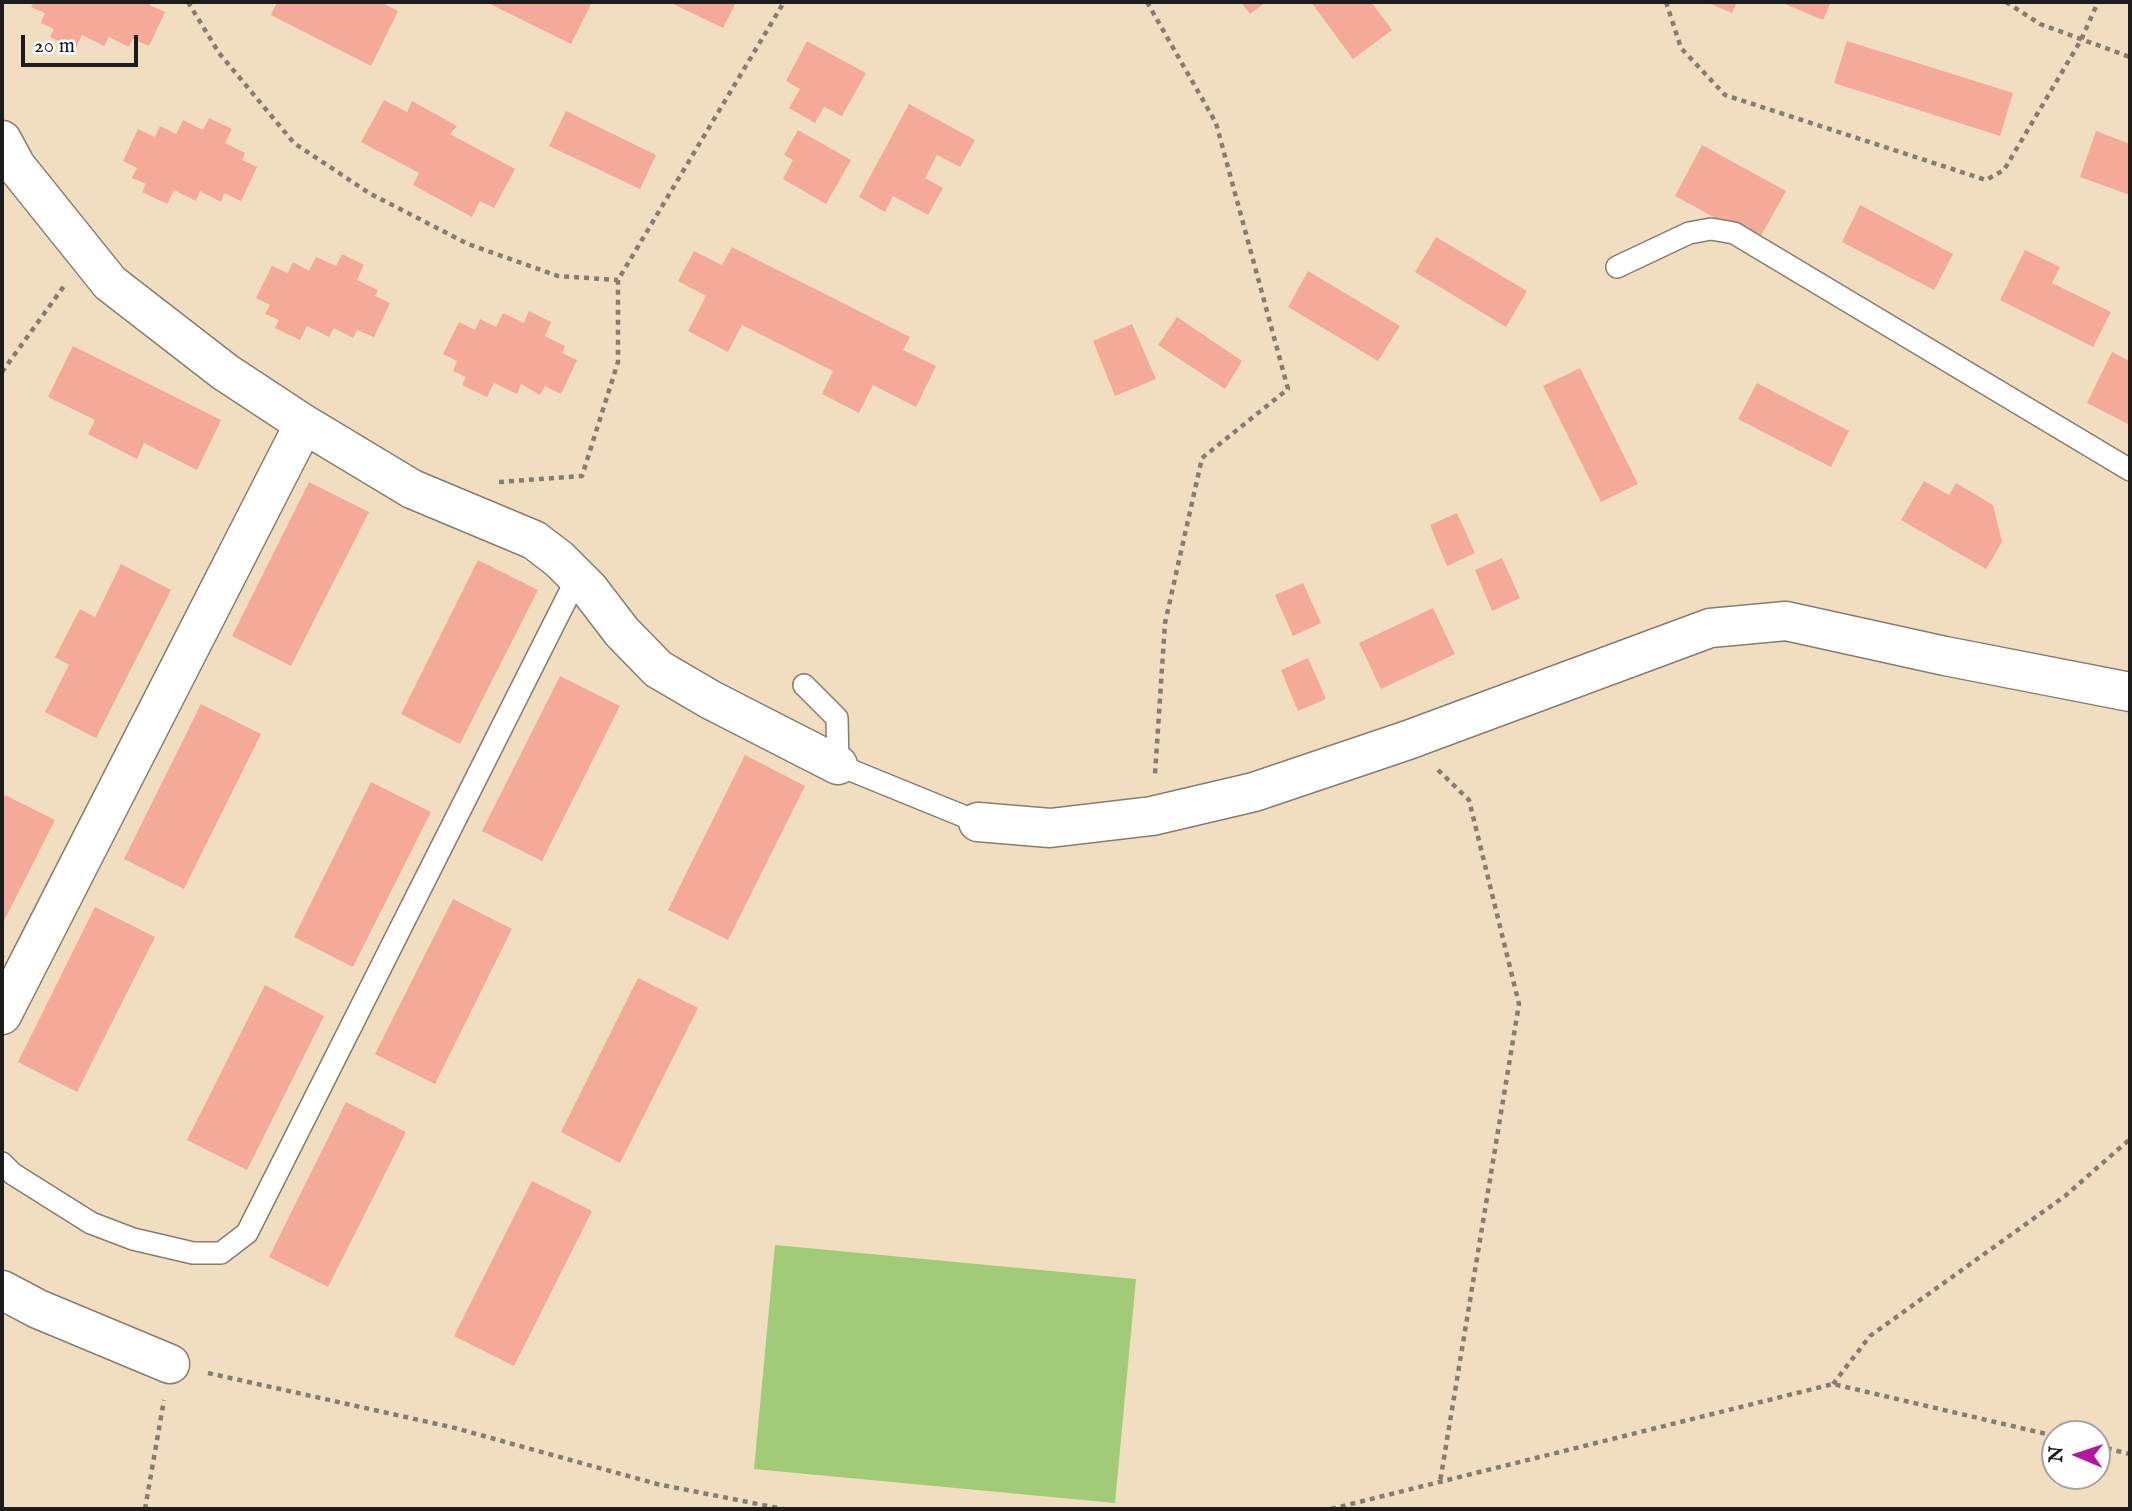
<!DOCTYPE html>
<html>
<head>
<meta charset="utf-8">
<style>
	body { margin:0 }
	#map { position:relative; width:2132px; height:1511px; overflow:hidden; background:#f1dec0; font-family:"IM FELL English",serif }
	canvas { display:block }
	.frame { position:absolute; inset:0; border:4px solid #1c1c1c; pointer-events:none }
	.north { position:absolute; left:2041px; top:1420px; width:70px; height:70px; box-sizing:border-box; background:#fff; border:2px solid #a4a4a4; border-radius:50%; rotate:272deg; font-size:19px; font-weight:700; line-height:28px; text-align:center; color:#1c1c1c }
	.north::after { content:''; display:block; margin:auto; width:24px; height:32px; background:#b5179e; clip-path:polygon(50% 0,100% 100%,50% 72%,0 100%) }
	.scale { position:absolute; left:21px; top:35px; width:117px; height:32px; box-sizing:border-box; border:4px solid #1c1c1c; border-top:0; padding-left:9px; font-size:21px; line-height:24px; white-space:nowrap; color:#1c1c1c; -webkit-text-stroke:5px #fff; paint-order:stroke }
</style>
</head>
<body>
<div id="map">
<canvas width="2132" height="1511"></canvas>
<div class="frame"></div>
<div class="north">N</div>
<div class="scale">20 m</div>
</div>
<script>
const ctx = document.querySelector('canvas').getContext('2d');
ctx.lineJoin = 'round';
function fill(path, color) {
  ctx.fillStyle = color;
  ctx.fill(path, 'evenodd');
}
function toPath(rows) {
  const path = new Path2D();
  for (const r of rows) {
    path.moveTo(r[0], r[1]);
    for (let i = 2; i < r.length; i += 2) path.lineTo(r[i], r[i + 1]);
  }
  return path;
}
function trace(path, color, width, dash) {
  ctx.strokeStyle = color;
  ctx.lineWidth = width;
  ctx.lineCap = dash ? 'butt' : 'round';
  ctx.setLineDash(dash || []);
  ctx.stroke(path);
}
fill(toPath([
	[775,1245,1136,1279,1115,1503,754,1469]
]), '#a2cb77');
fill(toPath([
	[34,2,152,2,150,5,165,12,149,46,133,39,129,47,109,37,104,46,82,35,75,49,50,37,54,29,41,23,45,13,31,7],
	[277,2,381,2,398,11,371,66,271,15],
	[486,2,592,2,571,44],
	[669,2,736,2,723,28],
	[1241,2,1266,2,1250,14],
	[1311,2,1371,2,1392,30,1353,59],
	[1706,2,1737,2,1732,13],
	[1780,2,1831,2,1823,20],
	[807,41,866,73,842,116,824,107,815,123,789,108,800,89,786,81],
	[1847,41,2013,93,2000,136,1834,83],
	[384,100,407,112,412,101,457,126,450,134,515,169,494,208,480,201,472,217,413,185,419,173,361,142],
	[909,104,975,140,960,167,937,155,925,178,943,188,928,215,893,196,885,212,859,197],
	[566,111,656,155,640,189,549,146],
	[209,118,232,129,225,143,245,153,242,160,257,167,241,201,224,193,221,202,200,191,196,201,174,190,167,204,142,192,146,184,132,178,137,168,123,161,138,129,155,137,160,126,176,134,183,120,203,130],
	[798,130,851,160,826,204,783,179,793,160,784,155],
	[2096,131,2130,144,2130,195,2080,177],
	[1702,145,1786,191,1758,241,1675,196],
	[1860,205,1953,254,1934,290,1842,242],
	[1436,237,1527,291,1506,327,1415,272],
	[732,247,910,337,903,350,936,366,916,407,873,385,859,413,822,394,833,371,742,325,728,352,688,331,706,296,678,281,694,251,722,265],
	[2025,250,2060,267,2052,283,2111,312,2093,347,2000,300],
	[342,254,364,265,357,280,378,290,375,296,390,303,374,337,357,330,353,338,334,328,329,337,307,326,300,340,275,328,279,320,265,314,270,305,256,298,272,266,288,273,293,262,309,271,316,257,336,266],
	[1308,271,1400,326,1378,361,1288,307],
	[529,311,551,322,545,336,565,346,562,353,577,360,561,394,545,386,540,395,521,384,517,394,494,383,487,397,462,385,466,377,453,371,457,361,443,354,459,322,475,330,480,319,496,327,503,313,524,323],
	[1177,317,1242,361,1225,389,1158,345],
	[1132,324,1156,379,1115,396,1093,341],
	[73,346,221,420,197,470,144,443,137,459,88,434,95,420,48,397],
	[2112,352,2130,361,2130,425,2087,403],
	[1580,368,1638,484,1601,502,1543,386],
	[1757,383,1849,431,1831,467,1738,419],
	[1924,481,1949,495,1956,483,1993,505,2002,542,1986,569,1901,520],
	[309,482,369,512,291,666,232,636],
	[1457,513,1475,553,1447,566,1430,525],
	[1502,558,1520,598,1492,611,1475,570],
	[478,560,538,590,460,744,401,714],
	[121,564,171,590,96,738,45,712,69,665,55,657,80,609,95,617],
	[1303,583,1321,623,1293,636,1275,595],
	[1433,608,1455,654,1381,689,1359,643],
	[1308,658,1326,699,1298,711,1281,670],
	[560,676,620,706,542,861,482,831],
	[201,704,261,734,184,889,124,859],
	[745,755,805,786,728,940,668,910],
	[371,782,431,812,353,967,294,937],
	[5,795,55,820,2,925,2,802],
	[453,899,512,929,435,1084,375,1054],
	[95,907,155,937,77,1092,18,1062],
	[638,978,698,1008,620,1163,561,1132],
	[265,985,324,1016,247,1170,187,1140],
	[346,1102,406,1132,328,1287,269,1257],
	[532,1181,592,1211,514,1366,454,1336]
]), '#f5a999');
const service = toPath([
	[1617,267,1689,233,1711,229,1734,233,2130,470],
	[804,685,837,718,838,765,978,822],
	[2,1163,13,1174,91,1223,133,1239,193,1253,221,1253,247,1233,577,578]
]);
const minor = toPath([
	[2,140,16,166,110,283,225,372,304,424,412,489,534,540,559,559,589,589,622,632,658,669,711,700,838,765],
	[978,822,1050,828,1152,816,1254,792,1408,740,1710,628,1786,621,1945,656,2130,692],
	[2,1015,304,424],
	[2,1290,38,1309,170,1364]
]);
trace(service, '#867d6e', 24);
trace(minor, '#867d6e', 41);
trace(toPath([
	[188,2,219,53,294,143,369,193,468,244,558,276,618,280],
	[1147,2,1216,123,1288,389,1202,458,1165,623,1155,774],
	[1666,2,1681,48,1725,95,1986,180,2004,170,2081,40,2098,2],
	[2006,2,2040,24,2130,57],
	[2,372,64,286],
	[499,482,582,476,618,362,618,280,784,2],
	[1438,770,1469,800,1519,1004,1440,1482],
	[208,1373,455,1428,657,1484,783,1509],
	[1833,1384,1870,1336,2065,1196,2130,1139],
	[2097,1446,2130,1454],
	[145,1509,164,1400],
	[1331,1509,1833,1384,2055,1436]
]), '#867d6e', 4.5, [5, 5]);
trace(service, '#fff', 21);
trace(minor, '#fff', 38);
</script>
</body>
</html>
